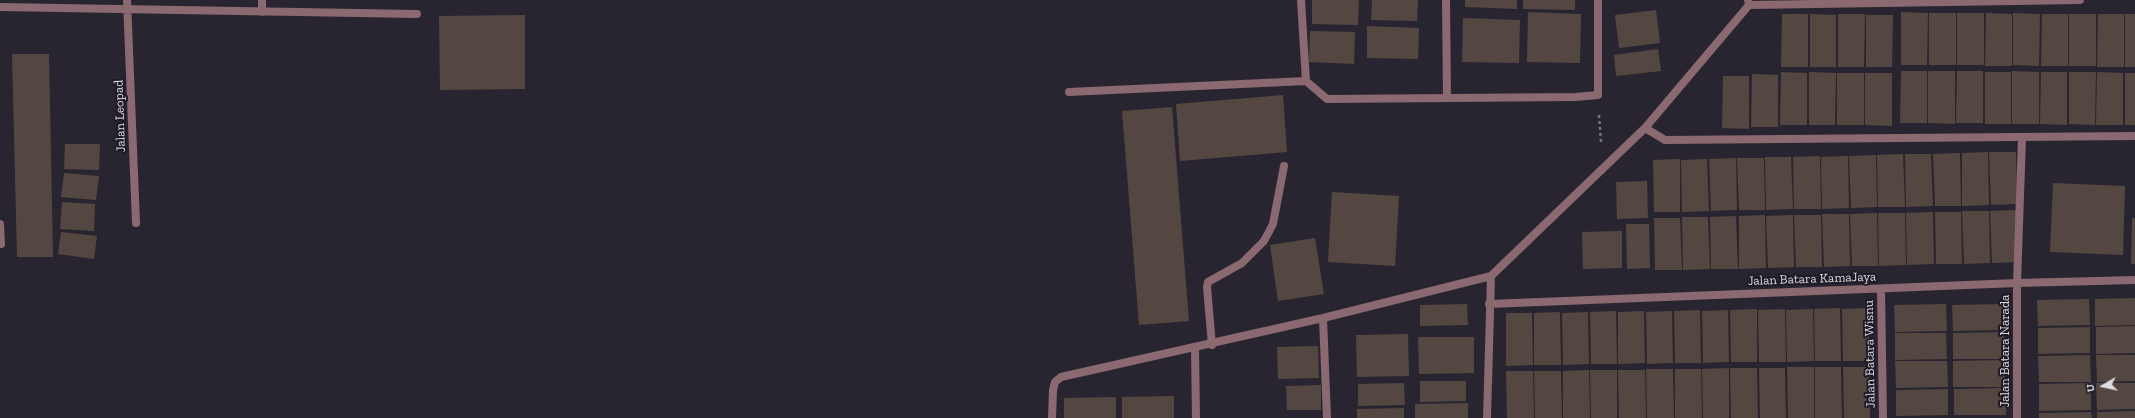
<!DOCTYPE html>
<html>
<head>
<meta charset="utf-8">
<style>
	body { margin:0 }
	#map { position:relative; width:2135px; height:418px; overflow:hidden; background:#292530; font-family:"Zilla Slab",serif }
	canvas { display:block }
	.north { position:absolute; left:2083px; top:366px; width:40px; height:40px; -webkit-text-stroke:3px #1f1b26; paint-order:stroke; rotate:261deg; font-size:11px; font-weight:700; line-height:16px; text-align:center; color:#dddae1 }
	.north::after { content:''; display:block; margin:auto; width:14px; height:18px; background:#dddae1; clip-path:polygon(50% 0,100% 100%,50% 72%,0 100%) }
</style>
</head>
<body>
<div id="map">
<canvas width="2135" height="418"></canvas>
<div class="north">U</div>
</div>
<script>
const ctx = document.querySelector('canvas').getContext('2d');
ctx.lineJoin = 'round';
function fill(path, color) {
  ctx.fillStyle = color;
  ctx.fill(path, 'evenodd');
}
function toPath(rows) {
  const path = new Path2D();
  for (const r of rows) {
    path.moveTo(r[0], r[1]);
    for (let i = 2; i < r.length; i += 2) path.lineTo(r[i], r[i + 1]);
  }
  return path;
}
function trace(path, color, width, dash) {
  ctx.strokeStyle = color;
  ctx.lineWidth = width;
  ctx.lineCap = dash ? 'butt' : 'round';
  ctx.setLineDash(dash || []);
  ctx.stroke(path);
}
function label(font, color, halo, rows, align = 'center') {
  ctx.font = font + ' "Zilla Slab",serif';
  ctx.lineWidth = 4;
  ctx.setLineDash([]);
  ctx.textBaseline = 'middle';
  ctx.strokeStyle = halo;
  ctx.fillStyle = color;
  for (const [text, x, y, turn = 0] of rows) {
    ctx.save();
    ctx.translate(x, y);
    ctx.rotate((+turn || 0) * Math.PI / 180);
    ctx.textAlign = isNaN(turn) ? turn : align;
    if (halo) ctx.strokeText(text, 0, 0);
    ctx.fillText(text, 0, 0);
    ctx.restore();
  }
}
fill(toPath([
	[1312,0,1359,0,1358,25,1312,24],
	[1372,0,1418,0,1417,21,1371,20],
	[1465,0,1517,0,1517,9,1465,7],
	[1523,0,1575,0,1575,10,1523,9],
	[1656,10,1660,43,1619,48,1615,15],
	[1528,12,1581,14,1580,63,1527,62],
	[1901,12,1928,13,1927,65,1901,65],
	[1929,13,1956,13,1956,65,1929,65],
	[1957,13,1984,13,1984,65,1957,65],
	[1986,13,2012,14,2012,66,1985,66],
	[2013,13,2040,14,2039,66,2013,65],
	[1782,14,1808,14,1808,67,1781,67],
	[1810,14,1836,15,1836,67,1810,67],
	[1838,14,1865,14,1864,67,1838,67],
	[2042,14,2068,14,2068,66,2041,66],
	[2069,14,2096,14,2096,66,2069,66],
	[2098,14,2124,14,2124,67,2097,67],
	[2125,14,2135,14,2135,67,2125,67],
	[525,15,525,89,440,90,439,16],
	[1866,15,1893,15,1892,67,1866,67],
	[1463,18,1520,20,1519,63,1462,62],
	[1367,26,1419,28,1418,59,1367,58],
	[1310,31,1355,32,1354,64,1309,62],
	[1658,49,1661,71,1616,76,1614,55],
	[12,54,49,54,53,257,17,257],
	[1901,71,1927,71,1927,123,1900,123],
	[1928,71,1955,71,1955,124,1928,123],
	[1957,71,1983,71,1983,123,1956,123],
	[2012,71,2039,72,2039,124,2012,124],
	[1781,72,1807,73,1807,125,1780,125],
	[1809,72,1836,73,1835,125,1809,125],
	[1985,72,2011,72,2011,124,1985,124],
	[2041,72,2067,72,2067,125,2040,124],
	[2069,72,2096,72,2095,125,2069,124],
	[2097,72,2123,73,2123,125,2096,125],
	[1837,73,1864,73,1864,125,1837,125],
	[1865,73,1892,73,1892,126,1865,125],
	[2125,73,2135,73,2135,125,2125,125],
	[1752,74,1778,75,1778,127,1751,127],
	[1723,76,1749,76,1749,129,1722,128],
	[1283,95,1287,152,1180,161,1176,104],
	[1172,107,1189,321,1139,325,1122,111],
	[65,144,100,144,99,170,64,169],
	[1988,152,1989,205,1962,206,1962,153],
	[1989,152,2016,152,2017,204,1991,205],
	[1960,153,1961,206,1935,206,1933,154],
	[1903,154,1905,207,1878,207,1877,155],
	[1905,154,1931,154,1933,206,1906,207],
	[1876,155,1877,207,1851,208,1849,156],
	[1820,156,1821,209,1794,209,1793,157],
	[1848,156,1849,208,1822,209,1821,157],
	[1765,157,1791,157,1793,209,1766,210],
	[1736,158,1737,210,1711,211,1709,159],
	[1737,158,1764,158,1765,210,1739,210],
	[1680,159,1680,212,1654,212,1653,160],
	[1707,159,1709,211,1682,212,1681,160],
	[64,173,99,176,96,200,61,197],
	[1647,181,1648,218,1617,219,1616,182],
	[2053,183,2125,186,2123,255,2050,252],
	[1332,192,1399,196,1395,266,1328,262],
	[62,202,95,204,94,231,60,229],
	[2017,210,2017,262,1992,263,1990,211],
	[1962,211,1989,211,1990,263,1964,264],
	[1933,212,1934,264,1907,265,1906,213],
	[1935,212,1961,212,1962,264,1936,264],
	[1877,213,1878,266,1852,266,1850,214],
	[1878,213,1905,213,1906,265,1879,266],
	[1822,214,1849,214,1850,266,1824,267],
	[1765,215,1766,268,1739,269,1739,216],
	[1793,215,1794,267,1768,268,1766,216],
	[1794,215,1821,215,1822,267,1796,267],
	[1736,216,1738,269,1711,269,1710,217],
	[1682,217,1708,217,1710,269,1683,270],
	[1654,218,1680,218,1682,270,1655,270],
	[2132,218,2135,218,2135,264,2131,264],
	[1626,224,1649,224,1650,268,1627,269],
	[1622,231,1622,268,1583,269,1582,232],
	[61,232,97,236,94,259,58,254],
	[1315,238,1324,294,1278,301,1270,245],
	[2135,298,2135,325,2095,326,2095,299],
	[2089,299,2090,325,2038,326,2037,300],
	[1467,304,1468,325,1420,326,1420,305],
	[1946,304,1947,331,1895,332,1894,305],
	[2004,304,2005,330,1953,331,1952,305],
	[1840,308,1841,361,1815,361,1814,309],
	[1869,308,1869,361,1843,361,1842,309],
	[1757,309,1757,362,1731,362,1730,310],
	[1785,309,1786,362,1759,362,1758,310],
	[1813,309,1814,361,1787,362,1786,310],
	[1700,310,1701,363,1675,363,1674,311],
	[1728,310,1729,362,1703,363,1702,311],
	[1616,311,1617,364,1591,364,1590,312],
	[1644,311,1645,363,1618,364,1618,312],
	[1672,311,1673,363,1647,364,1646,312],
	[1560,312,1561,365,1534,365,1534,313],
	[1588,312,1589,364,1563,365,1562,313],
	[1506,313,1532,313,1533,365,1506,366],
	[2135,326,2135,353,2096,354,2096,327],
	[2090,327,2090,353,2038,354,2038,328],
	[2004,332,2005,359,1953,359,1953,333],
	[1895,333,1946,333,1947,359,1895,360],
	[1408,334,1409,376,1357,377,1356,335],
	[1418,337,1474,337,1474,373,1419,374],
	[1318,346,1319,378,1278,379,1277,347],
	[2090,355,2091,382,2039,382,2038,356],
	[2096,355,2135,355,2135,381,2097,382],
	[2005,360,2005,387,1953,387,1953,361],
	[1895,361,1947,361,1948,387,1896,388],
	[1787,367,1814,367,1814,418,1788,418],
	[1815,367,1841,367,1842,418,1815,418],
	[1843,367,1869,367,1870,418,1844,418],
	[1729,368,1729,418,1703,418,1702,369],
	[1730,368,1757,368,1758,418,1731,418],
	[1759,368,1785,368,1786,418,1760,418],
	[1646,369,1673,369,1674,418,1647,418],
	[1675,369,1701,369,1702,418,1675,418],
	[1589,370,1590,418,1563,418,1563,371],
	[1590,370,1617,370,1617,418,1591,418],
	[1618,370,1645,370,1646,418,1619,418],
	[1506,371,1533,371,1534,418,1507,418],
	[1534,371,1561,371,1562,418,1535,418],
	[1420,381,1466,381,1466,401,1420,402],
	[1404,383,1405,405,1358,406,1358,384],
	[2091,383,2091,410,2039,411,2039,384],
	[2096,383,2135,383,2135,409,2097,410],
	[1321,385,1321,410,1287,410,1286,386],
	[2006,388,2006,415,1954,415,1954,389],
	[1948,389,1948,415,1896,416,1896,390],
	[1174,396,1174,418,1122,418,1122,397],
	[1116,397,1116,418,1064,418,1064,398],
	[1468,403,1468,418,1415,418,1415,404],
	[1404,408,1404,418,1357,418,1357,409],
	[2135,411,2135,418,2097,418,2097,412],
	[2091,412,2092,418,2039,418,2039,413]
]), '#544741');
trace(toPath([
	[1599,115,1601,142]
]), '#78757e', 2.5, [3, 3]);
trace(toPath([
	[1212,345,1207,287,1208,282,1242,263,1264,241,1273,224,1284,166]
]), '#8a6970', 8);
trace(toPath([
	[127,0,136,223],
	[262,0,262,12],
	[1301,0,1306,81],
	[1446,0,1447,97],
	[1749,5,2080,0],
	[0,7,417,14],
	[1069,92,1306,81,1327,99,1575,97,1598,95,1598,0],
	[1645,128,1665,140,2135,136],
	[0,224,1,244],
	[1881,289,1883,418],
	[1489,304,2017,283,2135,280],
	[1323,318,1327,418],
	[1195,348,1196,418],
	[1052,418,1053,390,1055,382,1061,377,1323,318,1491,276,1645,128,1749,5,1748,0],
	[1487,418,1491,276],
	[2017,418,2017,283,2022,138]
]), '#8a6970', 8);
label('13px', '#dddae1', '#1f1b26', [
	["Jalan Leopad",120,116,-92],
	["Jalan Batara KamaJaya",1812,279,-2],
	["Jalan Batara Narada",2005,351,-90],
	["Jalan Batara Wisnu",1870,354,-91]
]);
</script>
</body>
</html>
